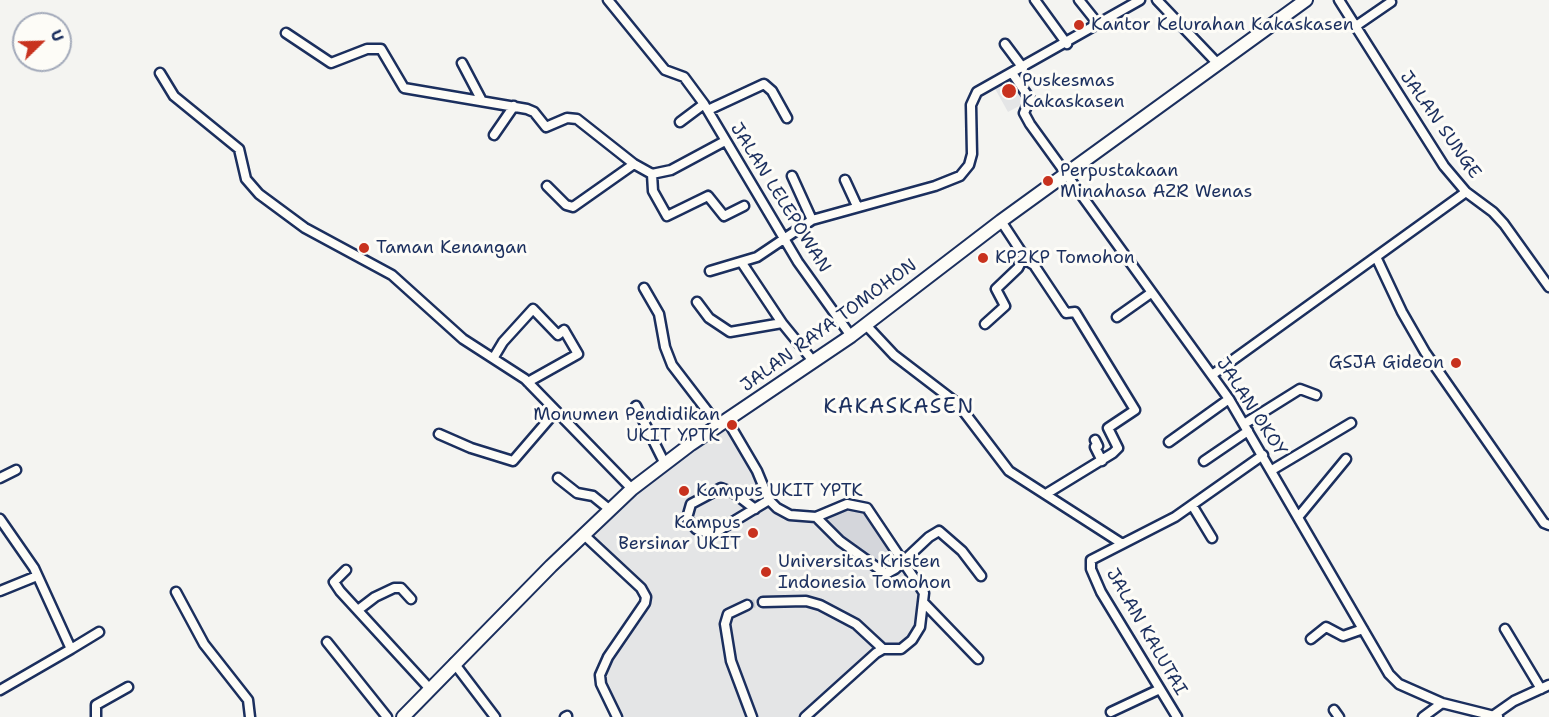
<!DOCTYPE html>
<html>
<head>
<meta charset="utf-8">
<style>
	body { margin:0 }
	#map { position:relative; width:1549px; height:717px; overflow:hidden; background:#f4f4f1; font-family:"Shantell Sans",sans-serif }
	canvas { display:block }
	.north { position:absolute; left:12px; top:12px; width:60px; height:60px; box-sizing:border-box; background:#fdfcf7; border:2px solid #a3aaba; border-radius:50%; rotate:67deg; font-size:16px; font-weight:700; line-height:24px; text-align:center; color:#1b2f5e }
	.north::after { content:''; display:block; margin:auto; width:21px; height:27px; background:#c8321e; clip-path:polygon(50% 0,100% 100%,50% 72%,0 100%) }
</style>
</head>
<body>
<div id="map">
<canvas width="1549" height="717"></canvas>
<div class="north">U</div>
</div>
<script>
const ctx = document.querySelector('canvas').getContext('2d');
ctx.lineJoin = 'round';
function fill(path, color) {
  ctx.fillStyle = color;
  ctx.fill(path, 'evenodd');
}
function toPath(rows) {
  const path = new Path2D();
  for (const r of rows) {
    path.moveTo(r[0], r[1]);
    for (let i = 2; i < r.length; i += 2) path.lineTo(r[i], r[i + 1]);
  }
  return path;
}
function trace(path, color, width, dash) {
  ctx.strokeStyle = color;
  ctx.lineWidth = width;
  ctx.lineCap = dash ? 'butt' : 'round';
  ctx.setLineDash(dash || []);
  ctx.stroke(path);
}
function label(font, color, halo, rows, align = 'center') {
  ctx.font = font + ' "Shantell Sans",sans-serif';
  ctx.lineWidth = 6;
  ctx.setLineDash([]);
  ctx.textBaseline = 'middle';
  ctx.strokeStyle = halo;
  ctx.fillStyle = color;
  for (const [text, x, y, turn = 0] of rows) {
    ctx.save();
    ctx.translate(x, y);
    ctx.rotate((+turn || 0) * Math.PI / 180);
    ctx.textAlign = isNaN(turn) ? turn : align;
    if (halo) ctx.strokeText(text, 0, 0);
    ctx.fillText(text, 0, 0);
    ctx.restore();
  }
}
fill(toPath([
	[1012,76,1025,96,1021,105,1008,112,993,85],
	[727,420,777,508,816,517,854,504,924,593,920,627,901,649,883,649,805,717,617,717,600,679,645,603,645,593,583,534]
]), '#e4e5e6');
fill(toPath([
	[861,505,904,560,886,574,816,517,843,506]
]), '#d4d6db');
trace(toPath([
	[747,605,763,602]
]), '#c9cdd4', 8, [8, 4]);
const minor = toPath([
	[608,0,665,70,684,77,704,104,798,262,851,336],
	[1035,0,1067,44],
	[1079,0,1099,25],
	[1157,0,1218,64],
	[1339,0,1444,166,1466,192,1493,212,1504,224,1549,287],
	[1356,26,1391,2],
	[286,33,331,63,367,49,381,49,404,88,527,109,534,112,546,127,567,118,577,119,634,164,652,174,671,170,725,141],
	[1005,44,1023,68],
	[462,63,482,101],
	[160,73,174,96,239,149,246,179,259,194,305,228,392,275,463,339,525,379,632,489],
	[1012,73,1030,99,1024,113,1030,124,1229,399,1389,674,1399,684,1442,703,1498,717],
	[708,110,764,84,772,91,787,118],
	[680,122,704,104],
	[494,135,514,106],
	[652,174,653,191,667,216,708,196,724,216,744,206],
	[792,176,812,220],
	[845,180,857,206],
	[547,186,566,205,573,207,634,164],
	[1024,259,1034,265,1066,313,1075,312,1135,410,1108,428,1118,448,1113,453,1046,494],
	[1377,259,1402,312,1425,352,1544,523,1549,525],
	[742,263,782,323,813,361],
	[710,271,757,257,812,220,935,186,960,176,969,165,972,154,971,105,977,92,1140,0],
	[644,288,659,314,665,347,672,365,718,425],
	[697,302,709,318,730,332,782,323],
	[1117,317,1151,293],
	[865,324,894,355,958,404,1009,471,1121,543],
	[985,324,1005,306,996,289,1018,268,1024,256,1001,221],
	[494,357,503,342,533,309,558,335,564,330,578,354,528,382],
	[1212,375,1466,192],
	[636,406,665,464],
	[727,420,757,471,769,500,777,508,790,515,816,517,847,504,867,508,924,593,920,627,912,640,901,649,883,649,876,653,805,717],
	[1244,424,1300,389,1316,395],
	[439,434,471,448,513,461,556,411],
	[1095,440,1098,446,1095,447,1102,461],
	[1169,442,1229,399],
	[1204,461,1248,431],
	[1272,470,1351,423],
	[0,478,16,470],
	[558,478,577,493,593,496,609,509],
	[1192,505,1212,538],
	[755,509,734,493,721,488,691,504,687,518,696,529,711,534,716,532,769,500],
	[1299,516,1346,459],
	[816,517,840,541,886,574,895,569,929,537,939,531,962,551,981,576],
	[0,519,34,568,71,649,0,690],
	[583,534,641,588,646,597,645,603,608,657,600,675,601,684,617,717],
	[346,570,334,582,340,591,430,689],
	[0,591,37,576],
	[176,592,204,644,248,700,250,717],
	[763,602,806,601,820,605,856,624,883,649],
	[924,603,978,659],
	[747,605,728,614,725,624,731,661,752,717],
	[358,610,375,597,394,588,401,588,411,599],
	[1505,629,1541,689],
	[1311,639,1326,627,1343,636,1363,629],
	[327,642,387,717],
	[71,649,99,632],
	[454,663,495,717],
	[1334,710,1339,717],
	[1111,712,1160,689],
	[1494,715,1514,701,1549,685],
	[96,717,96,705,128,687],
	[565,717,567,716],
	[1177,717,1101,592,1091,569,1091,560,1175,517,1263,455],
	[1423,717,1442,703]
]);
const highway = toPath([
	[403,717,551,566,632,489,691,444,851,336,1001,221,1306,0]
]);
trace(minor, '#1b2f5e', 13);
trace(highway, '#1b2f5e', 16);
trace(minor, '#fdfcf7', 8);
trace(highway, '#fdfcf7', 12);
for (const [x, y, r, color] of [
	[1079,25,6,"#c8321e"],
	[1009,91,8,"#c8321e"],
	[1048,181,6,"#c8321e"],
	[364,248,6,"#c8321e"],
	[983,258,6,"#c8321e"],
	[1456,363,6,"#c8321e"],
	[732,425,6,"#c8321e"],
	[684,491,6,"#c8321e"],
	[753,533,6,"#c8321e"],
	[766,572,6,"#c8321e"]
]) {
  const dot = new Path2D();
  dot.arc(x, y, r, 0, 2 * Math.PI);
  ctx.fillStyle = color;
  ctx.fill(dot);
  trace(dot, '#fdfcf7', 2);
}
label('18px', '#1b2f5e', '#fdfcf7', [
	["Kantor Kelurahan Kakaskasen",1091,25],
	["Puskesmas",1022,81],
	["Kakaskasen",1022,102],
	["Perpustakaan",1060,171],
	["Minahasa AZR Wenas",1060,192],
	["Taman Kenangan",376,248],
	["KP2KP Tomohon",995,258],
	["GSJA Gideon",1444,363,"right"],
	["Monumen Pendidikan",720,415,"right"],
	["UKIT YPTK",720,436,"right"],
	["Kampus UKIT YPTK",696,491],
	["Kampus",741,523,"right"],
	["Bersinar UKIT",741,544,"right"],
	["Universitas Kristen",778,562],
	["Indonesia Tomohon",778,583]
], 'left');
label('18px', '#1b2f5e', '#fdfcf7', [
	["JALAN SUNGE",1440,125,55],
	["JALAN LELEPOWAN",780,198,58],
	["JALAN RAYA TOMOHON",829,326,-36],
	["JALAN OKOY",1251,407,57],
	["JALAN KALUTAI",1146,632,60]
]);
ctx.letterSpacing = '1.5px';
label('21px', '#1b2f5e', '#fdfcf7', [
	["KAKASKASEN",899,408]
]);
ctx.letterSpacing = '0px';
</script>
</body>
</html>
